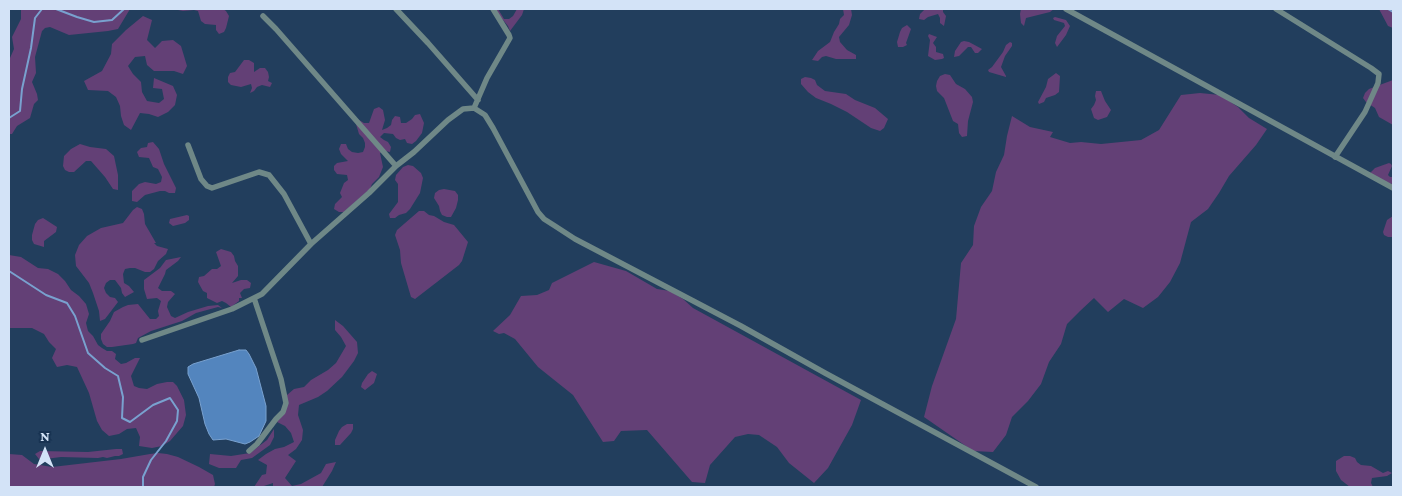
<!DOCTYPE html>
<html>
<head>
<meta charset="utf-8">
<style>
	body { margin:0 }
	#map { position:relative; width:1402px; height:496px; overflow:hidden; background:#223e5d; font-family:"Crimson Pro",serif }
	canvas { display:block }
	.frame { position:absolute; inset:0; border:10px solid #d3e3f7; pointer-events:none }
	.north { position:absolute; left:20px; top:426px; width:50px; height:50px; -webkit-text-stroke:4px #183352; paint-order:stroke; rotate:0deg; font-size:14px; font-weight:700; line-height:20px; text-align:center; color:#d3e3f7 }
	.north::after { content:''; display:block; margin:auto; width:18px; height:22px; background:#d3e3f7; clip-path:polygon(50% 0,100% 100%,50% 72%,0 100%) }
</style>
</head>
<body>
<div id="map">
<canvas width="1402" height="496"></canvas>
<div class="frame"></div>
<div class="north">N</div>
</div>
<script>
const ctx = document.querySelector('canvas').getContext('2d');
ctx.lineJoin = 'round';
function fill(path, color) {
  ctx.fillStyle = color;
  ctx.fill(path, 'evenodd');
}
function toPath(rows) {
  const path = new Path2D();
  for (const r of rows) {
    path.moveTo(r[0], r[1]);
    for (let i = 2; i < r.length; i += 2) path.lineTo(r[i], r[i + 1]);
  }
  return path;
}
function trace(path, color, width, dash) {
  ctx.strokeStyle = color;
  ctx.lineWidth = width;
  ctx.lineCap = dash ? 'butt' : 'round';
  ctx.setLineDash(dash || []);
  ctx.stroke(path);
}
fill(toPath([
	[21,9,130,9,118,29,108,31,69,35,50,27,45,28,42,31,35,57,36,73,32,82,37,94,38,100,34,104,30,118,17,126,12,134,9,134,9,59,10,58,14,49,12,37,21,19],
	[173,9,223,9,226,11,229,16,226,28,224,32,219,34,216,30,216,25,205,24,201,21,198,11,194,10,183,11],
	[496,9,498,9,504,19,509,19,513,16,517,9,524,9,522,15,510,31,508,26,499,15],
	[843,9,851,9,852,15,849,25,839,37,840,42,847,50,856,55,856,59,836,59,826,56,822,57,818,61,812,60,818,51,830,42,834,32,839,24,840,19,844,15],
	[925,9,943,9,943,12,946,16,944,26,940,23,940,18,938,14,928,17,924,20,919,19,920,14],
	[1021,9,1054,9,1050,12,1026,18,1024,26,1021,23,1020,14],
	[1379,9,1393,9,1393,28,1388,26],
	[143,16,152,20,147,40,155,48,162,41,173,40,181,46,187,66,183,74,174,71,154,71,147,65,145,56,135,57,128,66,133,74,141,82,142,92,147,101,159,103,164,99,162,89,153,88,154,78,173,86,177,95,175,105,168,112,158,117,149,114,140,113,131,130,124,125,121,116,120,106,116,97,108,91,88,90,84,81,102,71,111,54,112,44,126,30],
	[1055,17,1066,20,1070,26,1066,35,1057,47,1055,43,1057,36,1065,26,1064,23,1054,20,1053,18],
	[907,25,911,29,906,43,907,45,903,47,898,47,897,42,900,32,902,28],
	[929,34,937,37,933,43,936,47,936,52,943,54,944,58,942,59,935,60,928,56,930,40,928,36],
	[964,41,969,42,982,49,978,53,975,53,971,47,968,47,959,56,954,57,955,51,961,42],
	[1010,42,1012,43,1012,46,1005,56,1001,67,1006,76,1006,77,989,72,988,70,992,67,1003,52,1006,45],
	[244,60,249,60,254,63,254,72,260,68,265,68,268,72,269,77,268,81,272,83,270,87,262,85,257,87,254,91,250,93,252,88,251,84,241,87,231,85,228,82,228,77,230,73,235,72],
	[1056,73,1060,76,1059,92,1055,95,1046,98,1044,102,1039,104,1038,102,1046,87,1048,79],
	[945,74,950,75,956,84,965,89,972,97,973,102,968,121,967,136,962,137,959,133,958,124,953,121,944,98,937,91,936,86,937,81,940,76],
	[805,77,811,78,815,80,817,85,825,91,846,94,855,100,875,108,888,119,884,128,880,131,871,128,847,112,831,104,816,98,808,92,801,84,801,79],
	[1393,80,1393,125,1379,117,1375,108,1366,102,1363,98,1365,93,1369,89],
	[1096,91,1101,91,1105,101,1111,110,1107,117,1098,120,1094,118,1091,109,1094,105,1096,100,1095,96],
	[1200,93,1220,95,1238,107,1249,118,1267,129,1256,145,1229,176,1219,193,1208,209,1191,222,1180,263,1170,282,1158,297,1143,308,1124,299,1108,312,1094,298,1080,311,1067,324,1061,344,1049,362,1041,384,1028,401,1012,417,1006,435,993,452,973,451,924,417,932,386,956,319,961,263,973,245,974,226,981,207,992,191,996,172,1004,155,1007,136,1012,116,1030,127,1053,132,1050,137,1070,143,1081,142,1101,144,1141,140,1159,130,1181,95],
	[379,107,383,110,385,120,382,130,387,128,391,125,392,120,395,116,400,117,401,123,406,123,412,119,415,115,420,114,424,123,422,133,416,141,412,144,407,143,405,139,400,140,396,138,393,134,384,133,380,137,384,140,388,142,391,147,390,152,385,151,380,153,383,167,379,177,372,184,370,189,344,212,339,212,334,209,335,204,342,197,340,193,344,183,348,180,347,175,337,174,334,170,334,166,337,163,348,161,341,154,339,149,341,144,346,144,348,149,352,152,358,153,363,152,365,147,365,143,363,138,359,134,356,124,359,120,364,123,369,123,374,109],
	[153,142,159,149,164,164,176,188,175,193,169,193,165,191,160,191,145,195,137,202,132,201,132,191,139,184,145,182,156,184,161,182,162,177,158,169,153,167,149,158,139,157,137,152,141,148,147,147,148,143],
	[80,144,90,147,106,149,114,156,118,175,118,190,113,189,105,177,91,161,86,161,74,172,69,172,65,170,63,166,64,156,71,149],
	[1389,163,1391,164,1392,166,1388,175,1390,177,1393,177,1393,186,1392,184,1382,181,1370,173,1375,168],
	[408,165,413,166,421,173,423,178,420,193,410,209,406,213,399,215,395,218,390,218,389,214,398,202,398,184,395,180,396,175,403,167],
	[444,189,455,191,458,195,458,200,456,208,451,217,447,217,442,215,440,211,439,206,434,198,435,193,439,190],
	[137,207,142,209,144,214,145,224,156,243,154,243,157,246,168,249,166,254,158,261,154,269,150,272,145,272,135,268,130,268,125,269,123,274,124,283,129,286,134,292,125,297,122,293,121,288,115,280,110,280,106,283,104,288,106,293,110,297,115,298,118,302,105,319,100,321,99,311,93,293,89,283,76,266,75,255,79,245,87,236,101,228,123,223,133,210],
	[419,211,424,211,429,215,434,216,444,222,454,225,468,242,462,261,459,265,415,299,411,297,401,263,400,250,395,235,397,230],
	[187,215,189,216,189,220,185,223,173,226,169,223,170,219],
	[1393,216,1393,237,1388,237,1384,235,1383,232,1387,220],
	[43,218,57,227,56,232,44,241,44,247,34,244,32,240,32,235,35,224,38,220],
	[221,249,231,252,234,256,235,261,238,266,238,276,232,283,241,280,247,280,251,283,250,288,244,289,240,293,242,298,239,298,239,301,231,307,226,303,222,301,217,303,207,298,207,293,203,291,198,282,199,277,204,276,212,269,217,269,221,266,216,252],
	[9,255,21,257,38,268,48,269,58,274,65,281,71,290,79,296,86,304,89,314,86,323,88,331,93,336,98,345,102,348,107,351,112,351,116,354,115,359,121,364,126,363,135,358,140,358,131,376,134,386,139,388,147,389,157,384,167,382,173,382,177,386,184,400,186,415,183,426,170,441,162,446,152,448,139,446,140,437,136,428,127,429,119,434,109,436,102,430,97,421,89,393,77,367,67,365,57,367,52,358,56,349,49,342,44,334,32,328,9,328],
	[181,257,178,261,166,270,165,274,158,288,162,291,171,291,175,294,168,302,167,307,171,316,175,318,188,312,208,306,218,305,222,308,218,307,196,313,182,321,151,331,138,338,136,343,133,344,112,347,107,347,103,344,101,339,101,334,110,321,114,312,123,307,128,305,138,304,150,319,156,319,159,316,158,311,161,301,157,298,147,299,144,289,144,280,160,268,166,260],
	[594,262,626,271,657,289,670,291,683,299,693,308,861,400,852,425,828,468,814,483,789,463,777,447,759,435,748,434,735,437,710,465,705,483,692,482,647,430,621,431,614,441,603,442,573,395,538,367,515,339,504,333,499,334,493,331,510,315,521,296,537,295,549,290,552,283],
	[335,320,343,326,357,342,358,353,354,361,342,377,327,391,318,397,299,405,298,415,303,430,302,440,296,449,288,455,296,461,285,478,292,486,301,484,321,473,326,464,336,462,332,471,322,487,273,487,273,483,264,486,263,487,254,487,262,475,266,474,267,465,258,460,266,454,275,449,284,447,294,442,291,433,285,426,277,422,287,395,294,389,304,387,311,380,328,370,336,363,346,346,341,337,335,330],
	[372,371,377,374,374,383,365,390,361,387,362,383,368,374],
	[347,424,353,424,353,429,351,433,340,445,335,445,335,440,339,431,342,427],
	[274,429,274,437,270,445,252,458,241,460,236,468,219,468,209,464,210,454,231,456,250,453,267,440],
	[116,449,122,449,123,454,119,456,115,456,107,458,103,457,98,458,61,457,45,459,39,459,35,454,40,451,88,452],
	[158,453,167,454,178,457,199,467,213,475,215,484,214,487,9,487,9,454,22,455,34,464,52,467,121,459,150,454],
	[1344,456,1350,456,1355,458,1357,462,1361,465,1371,466,1383,473,1388,471,1392,473,1387,476,1372,478,1371,483,1373,487,1350,487,1341,480,1336,471,1336,461]
]), '#634076');
const water = toPath([
	[239,350,246,350,249,354,256,368,266,406,266,421,259,436,250,442,245,444,226,439,213,440,209,434,205,424,199,398,188,374,188,367,193,364,239,350]
]);
fill(water, '#5385be');
trace(water, '#79a1cf', 1);
trace(toPath([
	[56,9,77,17,94,22,112,20,124,9],
	[1388,9,1393,12],
	[9,118,20,111,22,89,31,48,35,18,42,9],
	[9,271,46,295,67,303,75,316,88,353,105,368,118,376,123,397,122,418,130,422,153,405,170,398,178,410,177,421,166,441,151,460,143,477,143,487]
]), '#79a1cf', 2);
trace(toPath([
	[396,9,428,43,478,100],
	[1066,9,1393,188],
	[1276,9,1371,68,1379,74,1378,83,1365,112,1335,157],
	[263,16,276,29,396,166],
	[474,108,487,78,510,38,509,35,493,9],
	[188,145,201,179,207,186,212,188,259,172,269,175,284,194,311,244],
	[142,340,232,309,262,294,311,244,369,193,396,166,414,152,448,120,463,109,474,108,485,115,493,128,538,212,544,219,555,226,575,239,741,326,825,373,1036,487],
	[249,451,257,444,276,419,283,412,286,403,281,379,254,298]
]), '#6f8887', 5.5);
</script>
</body>
</html>
